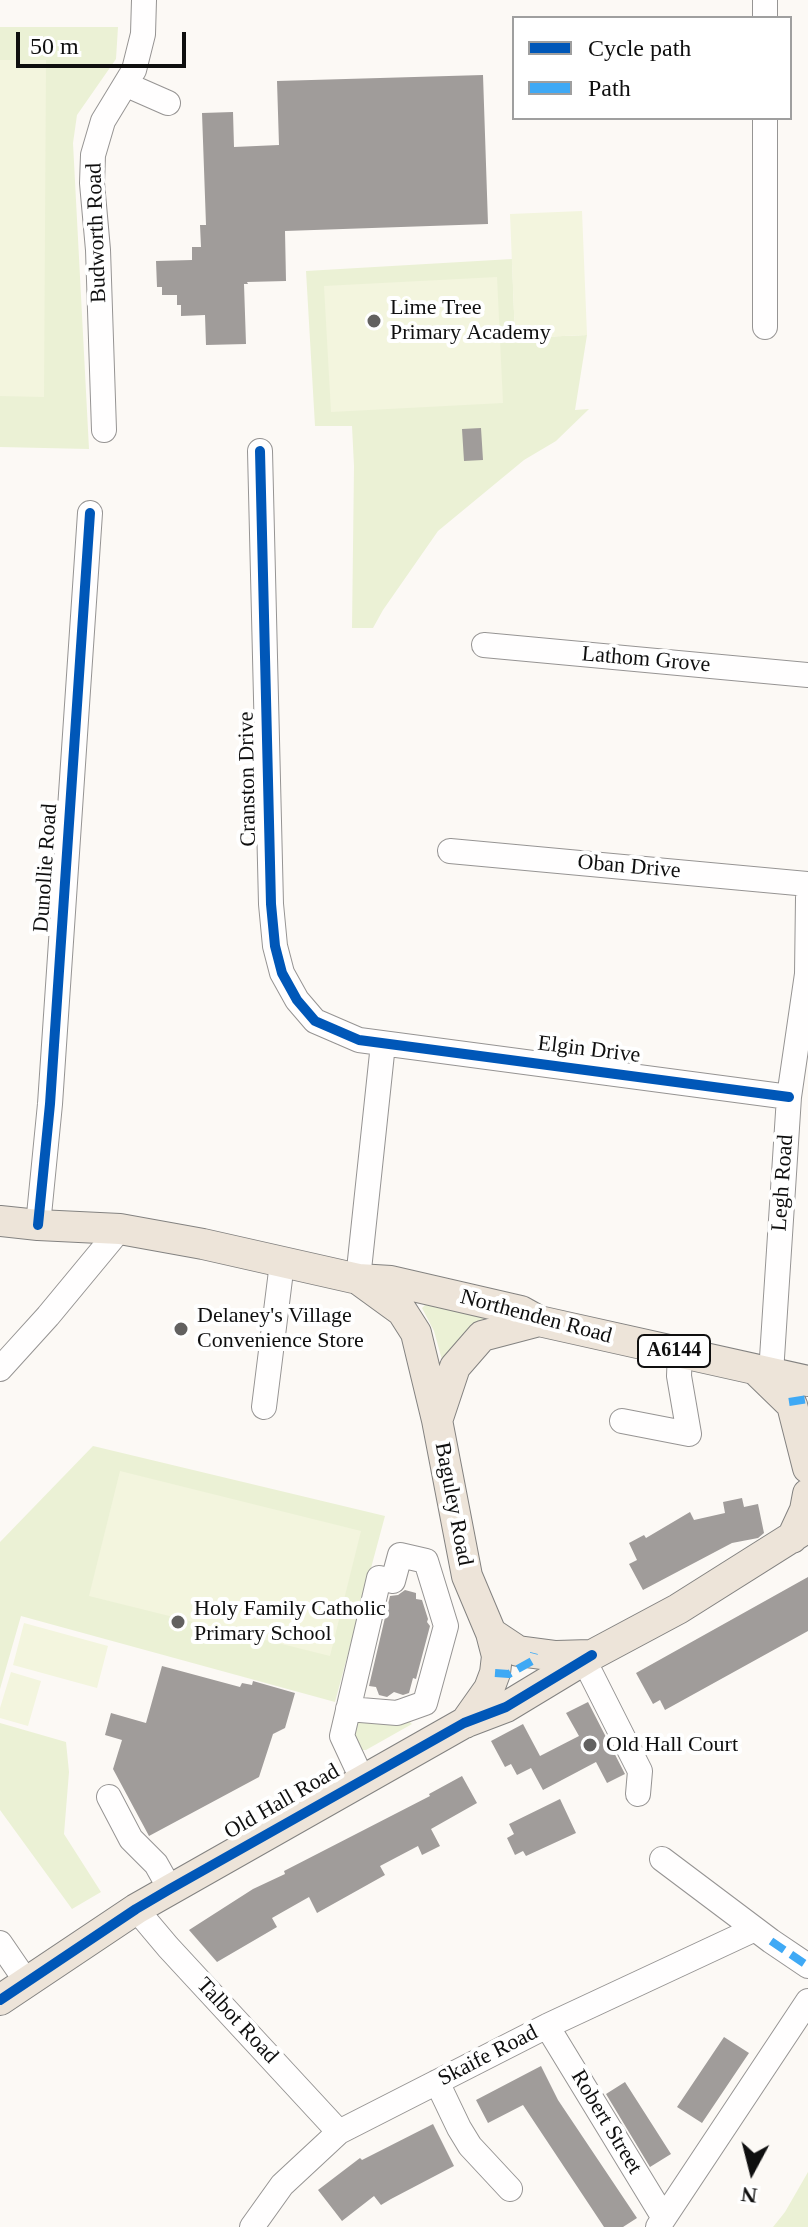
<!DOCTYPE html>
<html>
<head>
<meta charset="utf-8">
<style>
	body { margin:0 }
	#map { position:relative; width:808px; height:2227px; overflow:hidden; background:#fcf9f5; font-family:"Times New Roman",serif }
	canvas { display:block }
	.legend { position:absolute; left:512px; top:16px; width:280px; height:104px; box-sizing:border-box; background:#fff; border:2px solid #9f9f9f; margin:0; padding:10px 14px; list-style:none; font-size:24px; color:#0f0f0f }
	.legend li { display:flex; align-items:center; gap:16px; height:40px }
	.legend b { width:40px; border:2px solid #9f9f9f }
	.north { position:absolute; left:712px; top:2131px; width:80px; height:80px; -webkit-text-stroke:6px #fff; paint-order:stroke; rotate:187deg; font-size:22px; font-weight:700; line-height:32px; text-align:center; color:#0f0f0f }
	.north::after { content:''; display:block; margin:auto; width:28px; height:36px; background:#0f0f0f; clip-path:polygon(50% 0,100% 100%,50% 72%,0 100%) }
	.scale { position:absolute; left:16px; top:32px; width:170px; height:36px; box-sizing:border-box; border:4px solid #0f0f0f; border-top:0; padding-left:10px; font-size:24px; line-height:28px; white-space:nowrap; color:#0f0f0f; -webkit-text-stroke:6px #fff; paint-order:stroke }
</style>
</head>
<body>
<div id="map">
<canvas width="808" height="2227"></canvas>
<ul class="legend">
<li><b style="height:10px;background:#0057b8"></b>Cycle path</li>
<li><b style="height:10px;background:#3fa9f5"></b>Path</li>
</ul>
<div class="north">N</div>
<div class="scale">50 m</div>
</div>
<script>
const ctx = document.querySelector('canvas').getContext('2d');
ctx.lineJoin = 'round';
function fill(path, color) {
  ctx.fillStyle = color;
  ctx.fill(path, 'evenodd');
}
function toPath(rows) {
  const path = new Path2D();
  for (const r of rows) {
    path.moveTo(r[0], r[1]);
    for (let i = 2; i < r.length; i += 2) path.lineTo(r[i], r[i + 1]);
  }
  return path;
}
function trace(path, color, width, dash) {
  ctx.strokeStyle = color;
  ctx.lineWidth = width;
  ctx.lineCap = dash ? 'butt' : 'round';
  ctx.setLineDash(dash || []);
  ctx.stroke(path);
}
function label(font, color, halo, rows, align = 'center') {
  ctx.font = font + ' "Times New Roman",serif';
  ctx.lineWidth = 8;
  ctx.setLineDash([]);
  ctx.textBaseline = 'middle';
  ctx.strokeStyle = halo;
  ctx.fillStyle = color;
  for (const [text, x, y, turn = 0] of rows) {
    ctx.save();
    ctx.translate(x, y);
    ctx.rotate((+turn || 0) * Math.PI / 180);
    ctx.textAlign = isNaN(turn) ? turn : align;
    if (halo) ctx.strokeText(text, 0, 0);
    ctx.fillText(text, 0, 0);
    ctx.restore();
  }
}
fill(toPath([
	[0,27,118,27,116,59,77,115,73,143,89,449,0,447],
	[512,259,515,338,587,335,575,410,589,409,556,441,524,460,438,531,383,610,373,628,352,628,354,466,352,426,315,426,306,271],
	[428,1302,487,1316,460,1338,442,1360,434,1331,422,1308],
	[93,1446,385,1516,335,1702,21,1616,0,1689,0,1542],
	[369,1718,407,1719,412,1724,366,1750,358,1750,351,1742,356,1722],
	[0,1723,66,1742,69,1772,64,1834,101,1892,72,1909,0,1810],
	[808,2172,808,2227,773,2227,785,2212]
]), '#ebf1d5');
fill(toPath([
	[0,60,46,60,44,397,0,396],
	[582,211,587,335,515,338,510,214],
	[497,277,503,403,331,412,324,286],
	[120,1471,361,1531,330,1656,89,1596],
	[24,1623,108,1646,97,1688,13,1665],
	[11,1672,41,1681,28,1726,0,1718,0,1708]
]), '#f3f5de');
fill(toPath([
	[483,75,488,224,285,231,286,281,247,282,248,284,244,284,246,344,206,345,205,315,181,316,181,305,177,305,177,295,162,295,162,287,157,287,156,261,192,260,192,247,201,247,200,225,206,225,202,113,233,112,234,147,279,145,277,81],
	[481,428,483,460,464,461,462,429],
	[742,1498,744,1507,758,1504,764,1533,758,1538,732,1543,643,1590,629,1564,637,1560,629,1543,644,1535,646,1538,690,1512,694,1520,725,1513,723,1502],
	[808,1577,808,1631,665,1710,660,1700,653,1704,636,1673],
	[405,1590,416,1593,416,1599,422,1600,428,1619,427,1622,430,1626,416,1679,413,1678,409,1693,403,1695,394,1692,387,1697,379,1695,376,1687,369,1686,390,1596,398,1595],
	[162,1666,240,1687,242,1683,252,1685,253,1681,295,1693,285,1728,273,1734,259,1777,149,1836,113,1769,122,1740,105,1735,111,1713,146,1723],
	[588,1702,625,1774,607,1783,596,1762,543,1790,531,1768,517,1775,511,1764,505,1767,491,1741,523,1724,540,1756,579,1736,566,1713],
	[462,1776,477,1803,431,1829,440,1846,422,1855,418,1846,380,1866,385,1875,317,1913,309,1897,272,1918,277,1927,217,1962,189,1930,253,1889,285,1874,284,1871,430,1796,429,1794],
	[560,1799,576,1833,526,1856,523,1851,515,1855,507,1838,514,1834,509,1824],
	[724,2037,749,2053,702,2123,677,2107],
	[541,2066,558,2100,637,2218,623,2227,604,2227,523,2105,488,2123,476,2100],
	[625,2082,671,2154,650,2167,606,2094],
	[433,2124,454,2166,391,2199,381,2205,374,2196,342,2221,318,2190,360,2158,362,2160]
]), '#a09c9a');
const minor = toPath([
	[765,0,765,18],
	[127,85,168,103],
	[765,118,765,327],
	[104,430,98,250,92,183,93,155,103,121,134,70,143,34,144,0],
	[260,451,271,904,275,946,282,973,297,1000,315,1021,359,1040,789,1097],
	[484,645,808,675],
	[450,851,808,884],
	[38,1225,50,1104,90,513],
	[358,1279,383,1044],
	[0,1369,48,1316,120,1229],
	[771,1373,789,1097,807,974,808,898],
	[264,1407,282,1263],
	[622,1421,689,1434,679,1376,680,1352],
	[584,1660,640,1771,638,1794],
	[348,1709,397,1713,425,1703,446,1626,426,1561,400,1555,393,1581,379,1578,342,1736,362,1779],
	[109,1797,131,1839,156,1864,170,1889],
	[662,1859,771,1941,808,1966],
	[136,1909,168,1947,339,2132],
	[0,1943,26,1981],
	[547,2026,664,2218],
	[437,2082,459,2128,470,2146,510,2189],
	[252,2227,282,2185,339,2132,547,2026,755,1929],
	[658,2227,808,2001]
]);
const major = toPath([
	[0,1221,38,1225,120,1229,203,1244,358,1279,391,1281,521,1311,539,1321,808,1381],
	[358,1279,402,1311,416,1333,437,1420,467,1576,491,1633,497,1656,495,1673,489,1689,465,1723],
	[757,1371,792,1405,808,1468],
	[438,1418,455,1367,482,1336,539,1321],
	[792,1538,805,1510,808,1494],
	[491,1633,518,1651,556,1656,590,1655],
	[0,2000,136,1909,464,1723,506,1707,592,1655,678,1609,808,1527]
]);
trace(minor, '#969493', 26);
trace(major, '#838280', 32);
trace(minor, '#fffefe', 24);
trace(major, '#ede4d9', 30);
trace(toPath([
	[789,1402,808,1399],
	[495,1673,509,1674,532,1661,534,1653],
	[771,1941,808,1966]
]), '#3fa9f5', 8, [16, 8]);
trace(toPath([
	[260,451,271,904,275,946,282,973,297,1000,315,1021,359,1040,789,1097],
	[38,1225,50,1104,90,513],
	[0,2000,136,1909,170,1889,464,1723,506,1707,592,1655]
]), '#0057b8', 10);
for (const [x, y, r, color] of [
	[374,321,8,"#626160"],
	[181,1329,8,"#626160"],
	[178,1622,8,"#626160"],
	[590,1745,8,"#626160"]
]) {
  const dot = new Path2D();
  dot.arc(x, y, r, 0, 2 * Math.PI);
  ctx.fillStyle = color;
  ctx.fill(dot);
  trace(dot, '#fff', 3);
}
for (const [x, y, w] of [
	[674,1351,72]
]) {
  const box = new Path2D();
  box.roundRect(x - w / 2, y - 16, w, 32, 6);
  ctx.fillStyle = '#fff';
  ctx.fill(box);
  trace(box, '#0f0f0f', 2);
}
label('bold 20px', '#0f0f0f', null, [
	["A6144",674,1351]
]);
label('22px', '#0f0f0f', '#fff', [
	["Budworth Road",97,233,-92],
	["Lathom Grove",646,660,5],
	["Cranston Drive",248,779,-91],
	["Oban Drive",629,867,5],
	["Dunollie Road",46,868,-86],
	["Elgin Drive",589,1050,7],
	["Legh Road",783,1183,-86],
	["Northenden Road",536,1317,15],
	["Baguley Road",453,1504,79],
	["Old Hall Road",282,1802,-30],
	["Talbot Road",237,2021,47],
	["Skaife Road",488,2056,-27],
	["Robert Street",606,2122,59]
]);
label('22px', '#0f0f0f', '#fff', [
	["Lime Tree",390,308],
	["Primary Academy",390,333],
	["Delaney's Village",197,1316],
	["Convenience Store",197,1341],
	["Holy Family Catholic",194,1609],
	["Primary School",194,1634],
	["Old Hall Court",606,1745]
], 'left');
</script>
</body>
</html>
